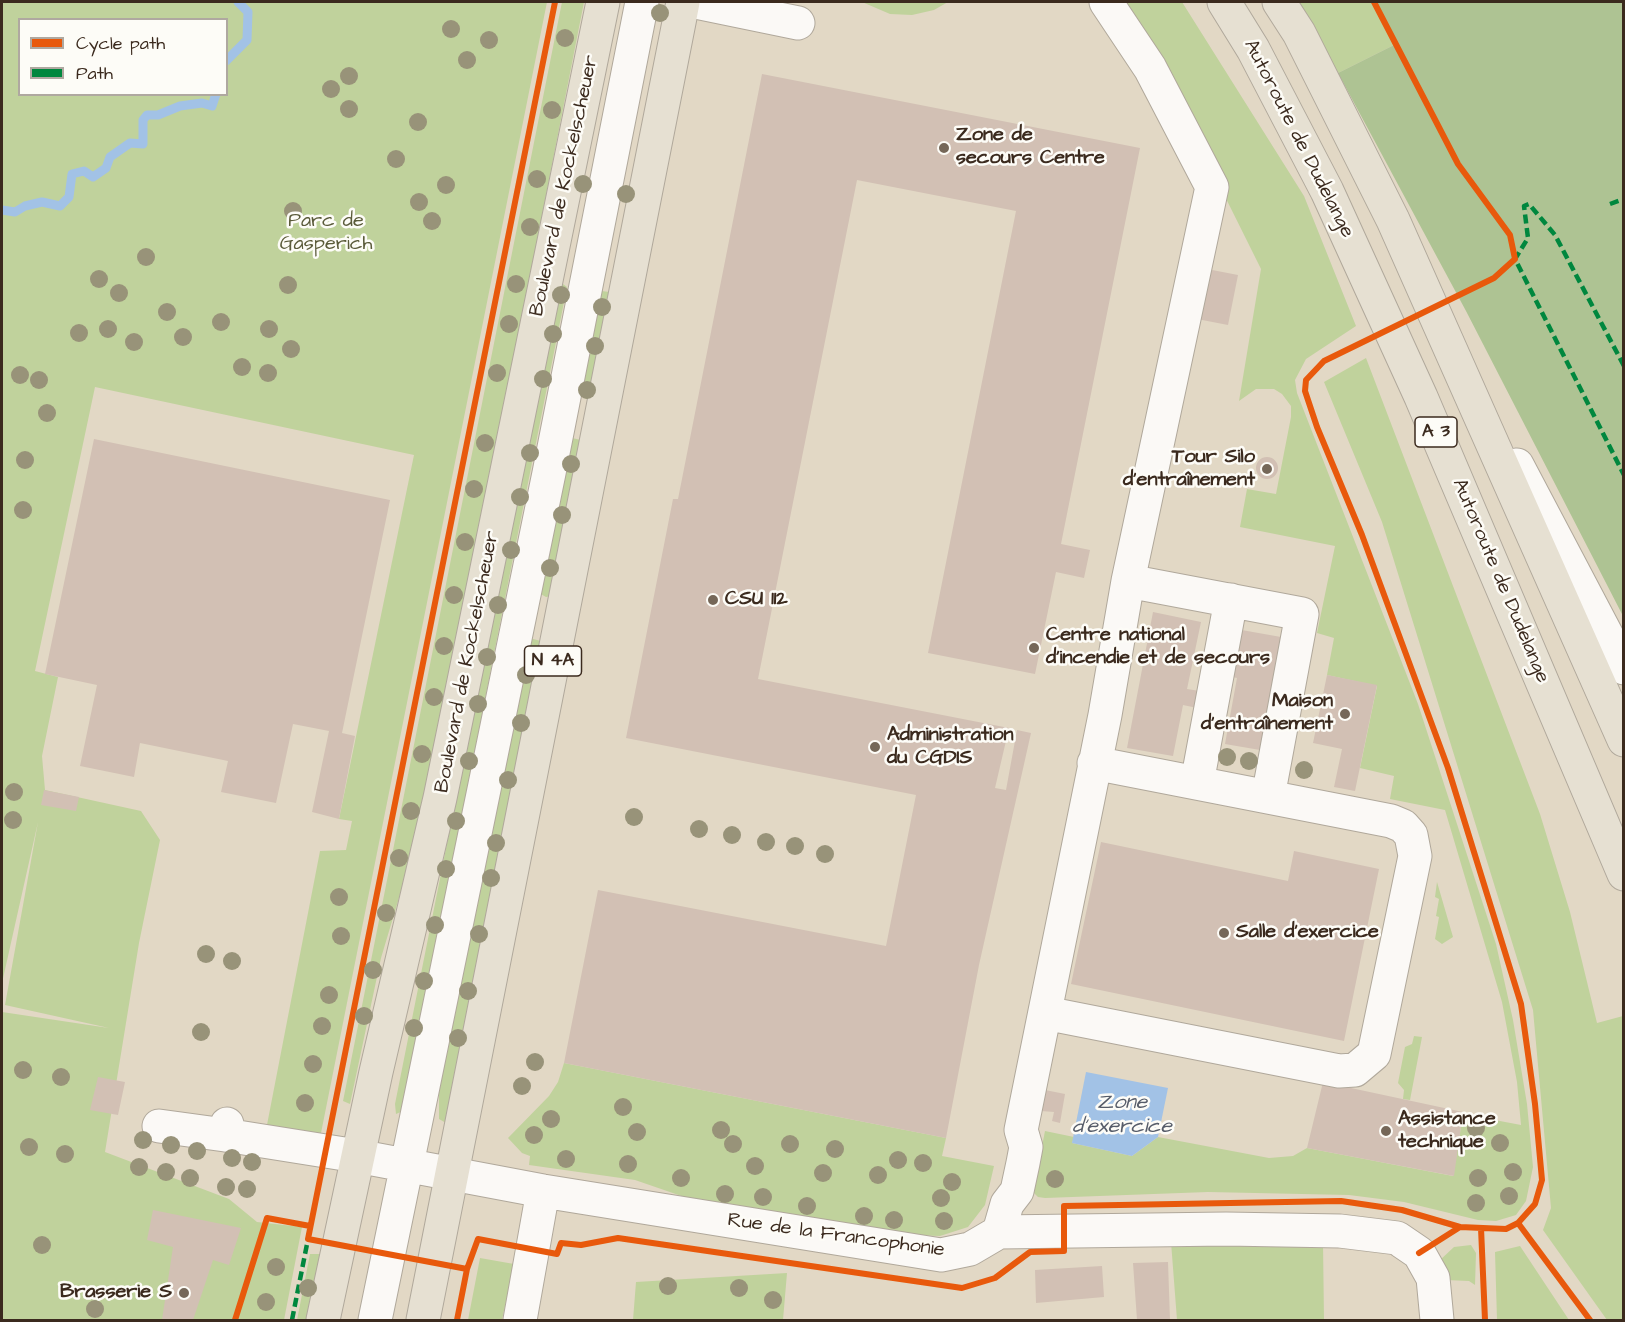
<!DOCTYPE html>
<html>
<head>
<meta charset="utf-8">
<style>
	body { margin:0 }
	#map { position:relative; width:1625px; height:1322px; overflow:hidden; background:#e2d8c5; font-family:"Architects Daughter",sans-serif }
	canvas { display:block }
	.frame { position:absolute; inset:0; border:3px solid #3b2a1e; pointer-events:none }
	.legend { position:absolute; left:18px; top:18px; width:210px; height:78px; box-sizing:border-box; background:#fdfcf7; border:2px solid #afa8a0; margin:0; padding:8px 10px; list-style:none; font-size:18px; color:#3b2a1e }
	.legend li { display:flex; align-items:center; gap:12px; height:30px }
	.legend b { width:30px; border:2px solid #afa8a0 }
</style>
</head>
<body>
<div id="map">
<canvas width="1625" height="1322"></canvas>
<div class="frame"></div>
<ul class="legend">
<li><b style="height:8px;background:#e8590c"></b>Cycle path</li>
<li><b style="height:8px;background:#00873e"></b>Path</li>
</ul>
</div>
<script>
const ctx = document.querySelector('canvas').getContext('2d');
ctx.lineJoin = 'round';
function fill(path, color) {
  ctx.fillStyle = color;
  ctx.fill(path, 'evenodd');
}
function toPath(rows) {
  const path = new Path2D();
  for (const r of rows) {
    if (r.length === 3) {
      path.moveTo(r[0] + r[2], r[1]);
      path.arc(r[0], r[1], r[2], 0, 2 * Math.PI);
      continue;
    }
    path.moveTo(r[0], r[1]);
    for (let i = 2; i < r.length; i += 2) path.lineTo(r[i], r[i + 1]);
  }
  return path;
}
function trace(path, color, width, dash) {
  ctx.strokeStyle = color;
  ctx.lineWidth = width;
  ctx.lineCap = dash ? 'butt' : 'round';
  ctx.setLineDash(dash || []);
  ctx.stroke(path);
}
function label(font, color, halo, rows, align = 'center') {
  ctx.font = font + ' "Architects Daughter",sans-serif';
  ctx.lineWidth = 5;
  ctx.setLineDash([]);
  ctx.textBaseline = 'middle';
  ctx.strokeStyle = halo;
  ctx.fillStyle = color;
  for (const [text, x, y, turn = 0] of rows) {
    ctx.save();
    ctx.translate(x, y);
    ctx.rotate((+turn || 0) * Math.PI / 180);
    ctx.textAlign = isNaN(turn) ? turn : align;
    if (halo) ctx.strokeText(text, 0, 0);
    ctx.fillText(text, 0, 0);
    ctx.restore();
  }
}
fill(toPath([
	[2,2,547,2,321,1133,266,1130,320,851,346,850,352,821,339,819,414,455,95,387,35,671,58,677,42,756,45,790,141,811,160,840,139,943,105,1152,229,1199,257,1222,302,1227,284,1320,2,1320,2,1012,109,1028,5,1005,38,822,2,983],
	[20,20,226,20,226,94,20,94],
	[562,2,584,2,467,597,407,871,381,958,350,1104,343,1101],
	[862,2,948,2,934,10,912,15,890,14],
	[1121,2,1182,2,1304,196,1356,326,1306,359,1295,380,1297,393,1418,704,1496,944,1513,1020,1527,1104,1533,1167,1526,1201,1516,1215,1496,1221,1478,1220,1404,1202,1349,1195,1208,1192,1045,1198,1038,1197,1033,1192,1045,1131,1074,1137,1072,1143,1132,1156,1158,1137,1269,1158,1293,1156,1307,1148,1453,1176,1463,1114,1521,1125,1517,1082,1502,1002,1445,810,1390,799,1394,776,1360,768,1377,686,1327,675,1334,638,1317,633,1335,546,1240,527,1247,489,1276,494,1291,417,1291,406,1282,394,1274,389,1256,389,1239,401,1261,269,1170,86],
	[1299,2,1374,2,1396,44,1338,73],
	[563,284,567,287,403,1111,396,1114,395,1104,558,287],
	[601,291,610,292,591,397,586,399,579,393],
	[1366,358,1540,814,1570,912,1597,1023,1623,1016,1623,1320,1607,1320,1543,1230,1551,1208,1533,1010,1382,522,1324,382],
	[572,438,581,440,552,596,546,597,539,593],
	[533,639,541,641,446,1123,439,1119,439,1091,530,640],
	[1437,882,1453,937,1442,944,1435,939,1439,917,1436,916,1439,899,1435,897],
	[1414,1036,1422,1037,1410,1100,1403,1099,1404,1090,1398,1083,1405,1047,1412,1044],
	[564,1063,946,1138,942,1156,994,1166,985,1205,968,1227,940,1236,910,1235,696,1201,635,1180,529,1165,530,1156,522,1153,508,1138,549,1096,558,1082],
	[1171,1242,1323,1242,1324,1320,1177,1320],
	[1471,1245,1476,1253,1475,1285,1469,1281,1446,1280,1439,1261,1454,1247],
	[1520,1246,1569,1320,1497,1320,1495,1252],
	[310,1254,320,1254,307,1320,297,1320],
	[480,1258,514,1264,502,1320,468,1320],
	[787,1273,783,1320,633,1320,636,1282]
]), '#c0d29c');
fill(toPath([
	[1374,2,1623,2,1623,616,1466,311,1338,73,1396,44]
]), '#aec393');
fill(toPath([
	[1086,1072,1168,1088,1158,1137,1132,1156,1072,1143]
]), '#a2c2e6');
trace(toPath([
	[226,61,247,40,248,12,238,2],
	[2,210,15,212,25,206,42,202,60,206,69,197,72,174,84,171,93,177,106,168,110,157,130,143,143,144,143,120,147,115,158,115,180,106,202,103,212,106,216,94]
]), '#a2c2e6', 9);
fill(toPath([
	[762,74,1140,148,1061,544,1090,550,1084,578,1056,572,1035,674,928,653,1016,211,857,180,758,679,1009,728,995,788,1006,790,1017,730,1031,733,979,965,946,1138,564,1063,598,890,886,946,916,795,626,738,673,499,678,499],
	[1207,269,1238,275,1228,325,1197,319],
	[94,439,390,500,342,733,355,736,339,819,312,812,329,731,293,724,276,803,221,792,228,761,140,743,134,777,80,766,97,685,45,674],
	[1267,468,11],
	[1153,612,1201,622,1187,689,1206,692,1202,709,1183,705,1173,756,1127,748],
	[1236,629,1281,637,1260,750,1225,744,1237,678,1228,676],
	[1327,675,1377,685,1355,791,1334,787,1342,749,1313,743],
	[44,790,79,797,76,811,41,805],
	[1101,842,1288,881,1294,851,1379,869,1344,1041,1071,984],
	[98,1077,125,1082,118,1115,90,1110],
	[1323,1082,1463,1112,1454,1176,1307,1148],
	[1045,1090,1065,1094,1060,1123,1052,1121,1054,1112,1041,1111],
	[153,1210,241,1228,229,1265,213,1260,193,1320,162,1320,173,1247,147,1240],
	[1168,1262,1170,1320,1137,1320,1133,1263],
	[1102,1266,1104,1297,1036,1303,1035,1270]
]), '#d2c0b4');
const minor = toPath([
	[696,2,798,23],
	[1517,465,1624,668],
	[1128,581,1302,614,1268,797],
	[1197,783,1231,600],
	[1045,1013,1339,1071,1355,1070,1374,1054,1415,856,1411,835,1403,826,1391,821,1094,763],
	[227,1124,225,1135,357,1156,543,1191,941,1255,970,1249,999,1232,1226,1229,1340,1231,1397,1238,1419,1253,1433,1278,1437,1320],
	[159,1126,225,1135],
	[999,1232,1007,1204,1017,1191,1023,1163,1026,1147,1021,1130,1105,715,1128,581,1212,187,1150,68,1106,2],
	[375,1320,549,473,642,2],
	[520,1320,543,1191]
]);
const major = toPath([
	[323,1320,376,1072,440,798,603,2],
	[423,1320,683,2]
]);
const highway = toPath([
	[1224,2,1253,49,1327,191,1421,397,1624,874],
	[1279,2,1299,33,1393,220,1624,740]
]);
trace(minor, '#b0a89b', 35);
trace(major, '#b0a89b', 35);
trace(highway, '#b0a89b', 35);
trace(minor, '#fbf9f6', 33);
trace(major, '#e6e0d2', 33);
trace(highway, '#e6e0d2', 33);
trace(toPath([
	[1610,204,1624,199],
	[1624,366,1555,235,1529,204,1524,206,1528,238,1515,259,1624,475],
	[292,1320,309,1234]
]), '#00873e', 4.5, [9, 4.5]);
trace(toPath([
	[1374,2,1458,164,1510,235,1515,259,1494,278,1324,361,1306,380,1305,391,1317,427,1362,535,1448,768,1521,1004,1535,1104,1542,1180,1535,1204,1518,1223,1506,1229,1460,1227,1419,1253],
	[1518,1223,1590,1320],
	[1481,1228,1485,1320],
	[467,1269,308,1239,555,2],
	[235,1320,267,1218,310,1226],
	[457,1320,467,1269,478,1239,557,1254,561,1243,581,1245,618,1238,962,1288,995,1278,1030,1252,1064,1251,1064,1206,1341,1201,1402,1210,1460,1227]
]), '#e8590c', 6);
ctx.fillStyle = '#989379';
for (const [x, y] of [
	[660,13],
	[451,29],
	[565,38],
	[489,40],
	[467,60],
	[349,76],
	[331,89],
	[349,109],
	[552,110],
	[418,122],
	[396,159],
	[537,179],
	[583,184],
	[446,185],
	[626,194],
	[419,202],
	[293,211],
	[432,221],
	[530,227],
	[146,257],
	[99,279],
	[516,284],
	[288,285],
	[119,293],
	[561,295],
	[602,307],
	[167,312],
	[221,322],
	[509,324],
	[108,329],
	[269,329],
	[79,333],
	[553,334],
	[183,337],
	[134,342],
	[595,346],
	[291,349],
	[242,367],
	[268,373],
	[497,373],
	[20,375],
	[543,379],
	[39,380],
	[587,390],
	[47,413],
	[485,443],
	[530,453],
	[25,460],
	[571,464],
	[474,489],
	[520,497],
	[23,510],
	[562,515],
	[465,542],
	[511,550],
	[550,568],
	[454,595],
	[498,605],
	[444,646],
	[487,657],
	[526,675],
	[434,697],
	[478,704],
	[521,723],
	[422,754],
	[1227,757],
	[469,761],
	[1249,761],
	[1304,770],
	[508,780],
	[14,792],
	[411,811],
	[634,817],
	[13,820],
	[456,821],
	[699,829],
	[732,835],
	[766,842],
	[496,843],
	[795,846],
	[825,854],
	[399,858],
	[446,869],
	[491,878],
	[339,897],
	[386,913],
	[435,925],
	[479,934],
	[341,936],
	[206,954],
	[232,961],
	[373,970],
	[424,981],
	[468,991],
	[329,995],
	[364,1016],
	[322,1026],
	[414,1028],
	[201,1032],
	[458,1038],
	[535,1062],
	[313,1064],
	[23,1070],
	[61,1077],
	[522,1086],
	[305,1103],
	[623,1107],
	[551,1119],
	[1476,1128],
	[721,1130],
	[637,1132],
	[534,1135],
	[143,1140],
	[1500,1143],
	[733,1144],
	[790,1144],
	[171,1145],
	[29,1147],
	[835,1149],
	[197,1151],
	[65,1154],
	[232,1158],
	[566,1159],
	[898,1160],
	[252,1162],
	[923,1163],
	[628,1164],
	[755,1166],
	[139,1167],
	[166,1172],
	[1513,1172],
	[823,1173],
	[878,1175],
	[190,1178],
	[681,1178],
	[1478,1178],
	[1055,1179],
	[952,1182],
	[226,1187],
	[247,1189],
	[725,1194],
	[1509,1196],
	[763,1197],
	[941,1198],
	[1476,1203],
	[807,1206],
	[864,1216],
	[894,1220],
	[944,1221],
	[42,1245],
	[276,1267],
	[668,1286],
	[308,1288],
	[739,1288],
	[773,1300],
	[266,1302],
	[95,1309]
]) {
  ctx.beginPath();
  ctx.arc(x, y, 9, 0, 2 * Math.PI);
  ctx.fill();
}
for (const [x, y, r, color] of [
	[944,148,6,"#756758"],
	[1267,469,6,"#756758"],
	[713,600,6,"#756758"],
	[1034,648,6,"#756758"],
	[1345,714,6,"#756758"],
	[875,747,6,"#756758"],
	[1224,933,6,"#756758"],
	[1386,1131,6,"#756758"],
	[184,1293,6,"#756758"]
]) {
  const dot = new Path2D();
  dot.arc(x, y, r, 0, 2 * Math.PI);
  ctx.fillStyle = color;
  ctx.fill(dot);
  trace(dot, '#fdfcf7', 2);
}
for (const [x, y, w] of [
	[1436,432,42],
	[553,661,57]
]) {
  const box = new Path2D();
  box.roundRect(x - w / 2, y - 15, w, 30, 4.5);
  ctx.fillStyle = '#fdfcf7';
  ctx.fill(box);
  trace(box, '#3b2a1e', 1.5);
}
label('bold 18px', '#3b2a1e', null, [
	["A 3",1436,432],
	["N 4A",553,661]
]);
label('bold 20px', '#3b2a1e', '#fdfcf7', [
	["Zone de",956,136],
	["secours Centre",956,159],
	["Tour Silo",1255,458,"right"],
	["d'entraînement",1255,481,"right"],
	["CSU 112",725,600],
	["Centre national",1046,636],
	["d'incendie et de secours",1046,659],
	["Maison",1333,702,"right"],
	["d'entraînement",1333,725,"right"],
	["Administration",887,736],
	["du CGDIS",887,759],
	["Salle d'exercice",1236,933],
	["Assistance",1398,1120],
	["technique",1398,1143],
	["Brasserie S",172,1293,"right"]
], 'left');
label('20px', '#3b2a1e', '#fdfcf7', [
	["Autoroute de Dudelange",1298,139,63],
	["Boulevard de Kockelscheuer",565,186,-78],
	["Autoroute de Dudelange",1500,581,67],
	["Boulevard de Kockelscheuer",468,662,-79],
	["Rue de la Francophonie",836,1236,8]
]);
label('20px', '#5b5b3a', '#fdfcf7', [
	["Parc de",326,222],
	["Gasperich",326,245]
]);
label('italic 21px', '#565c69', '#fdfcf7', [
	["Zone",1122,1104],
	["d'exercice",1122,1128]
]);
</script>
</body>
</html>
